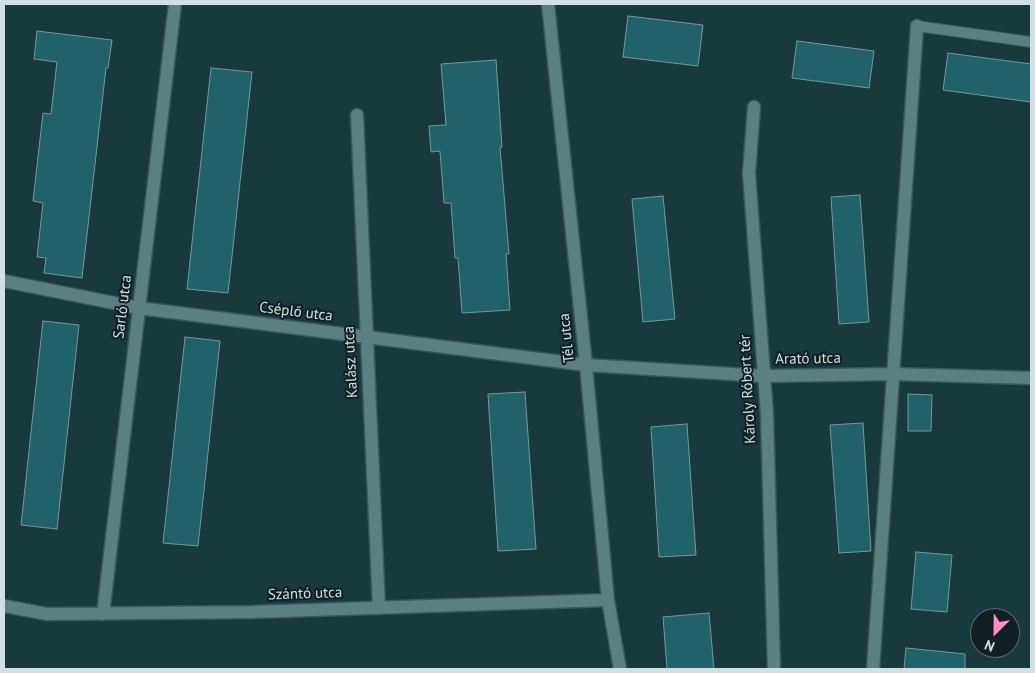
<!DOCTYPE html>
<html>
<head>
<meta charset="utf-8">
<style>
	body { margin:0 }
	#map { position:relative; width:1035px; height:673px; overflow:hidden; background:#183a3f; font-family:"PT Sans",sans-serif }
	canvas { display:block }
	.frame { position:absolute; inset:0; border:5px solid #cfe1e4; pointer-events:none }
	.north { position:absolute; left:970px; top:608px; width:50px; height:50px; box-sizing:border-box; background:#101f21; border:1px solid #5c6d6f; border-radius:50%; rotate:203deg; font-size:14px; font-weight:700; line-height:20px; text-align:center; color:#cfe1e4 }
	.north::after { content:''; display:block; margin:auto; width:18px; height:22px; background:#fb8fc4; clip-path:polygon(50% 0,100% 100%,50% 72%,0 100%) }
</style>
</head>
<body>
<div id="map">
<canvas width="1035" height="673"></canvas>
<div class="frame"></div>
<div class="north">N</div>
</div>
<script>
const ctx = document.querySelector('canvas').getContext('2d');
ctx.lineJoin = 'round';
function fill(path, color) {
  ctx.fillStyle = color;
  ctx.fill(path, 'evenodd');
}
function toPath(rows) {
  const path = new Path2D();
  for (const r of rows) {
    path.moveTo(r[0], r[1]);
    for (let i = 2; i < r.length; i += 2) path.lineTo(r[i], r[i + 1]);
  }
  return path;
}
function trace(path, color, width, dash) {
  ctx.strokeStyle = color;
  ctx.lineWidth = width;
  ctx.lineCap = dash ? 'butt' : 'round';
  ctx.setLineDash(dash || []);
  ctx.stroke(path);
}
function label(font, color, halo, rows, align = 'center') {
  ctx.font = font + ' "PT Sans",sans-serif';
  ctx.lineWidth = 4;
  ctx.setLineDash([]);
  ctx.textBaseline = 'middle';
  ctx.strokeStyle = halo;
  ctx.fillStyle = color;
  for (const [text, x, y, turn = 0] of rows) {
    ctx.save();
    ctx.translate(x, y);
    ctx.rotate((+turn || 0) * Math.PI / 180);
    ctx.textAlign = isNaN(turn) ? turn : align;
    if (halo) ctx.strokeText(text, 0, 0);
    ctx.fillText(text, 0, 0);
    ctx.restore();
  }
}
const building = toPath([
	[628,16,703,25,698,66,623,57,628,16],
	[37,31,112,40,108,68,106,68,82,278,44,273,46,258,37,257,43,203,33,201,43,113,51,114,57,62,34,59,37,31],
	[797,41,874,51,869,88,792,78,797,41],
	[948,53,1031,64,1031,102,943,90,948,53],
	[496,60,502,147,500,147,509,254,506,254,510,310,462,313,458,258,455,258,451,203,444,203,440,151,431,152,429,126,446,125,441,64,496,60],
	[211,68,252,72,228,293,187,289,211,68],
	[860,195,869,322,839,324,831,197,860,195],
	[663,196,675,319,643,322,632,199,663,196],
	[43,321,79,325,57,529,21,525,43,321],
	[185,337,220,341,198,546,163,543,185,337],
	[525,392,536,549,498,551,488,394,525,392],
	[908,394,932,395,931,431,908,431,908,394],
	[863,423,871,551,839,553,830,425,863,423],
	[687,424,696,555,659,557,651,427,687,424],
	[916,552,952,555,947,612,911,609,916,552],
	[709,613,714,669,667,669,663,617,709,613],
	[906,648,965,654,965,669,904,669,906,648]
]);
fill(building, '#21616a');
trace(building, '#74989d', 1);
const service = toPath([
	[917,26,1031,42]
]);
const minor = toPath([
	[548,4,586,365,608,600,620,669],
	[754,107,749,173,767,414,774,669],
	[357,115,379,608],
	[4,281,139,308,586,365,764,376,893,374,1031,378],
	[4,606,47,614,252,612,608,600],
	[103,614,175,4],
	[873,669,917,26]
]);
trace(service, '#3a575a', 12);
trace(minor, '#3a575a', 15);
trace(service, '#5c7f84', 10);
trace(minor, '#5c7f84', 12);
label('15px', '#cfe1e4', '#101f21', [
	["Sarló utca",123,307,-83],
	["Cséplő utca",296,312,7],
	["Tél utca",567,338,-96],
	["Arató utca",808,359,-1],
	["Kalász utca",351,362,-93],
	["Károly Róbert tér",748,389,-93],
	["Szántó utca",305,594,-2]
]);
</script>
</body>
</html>
